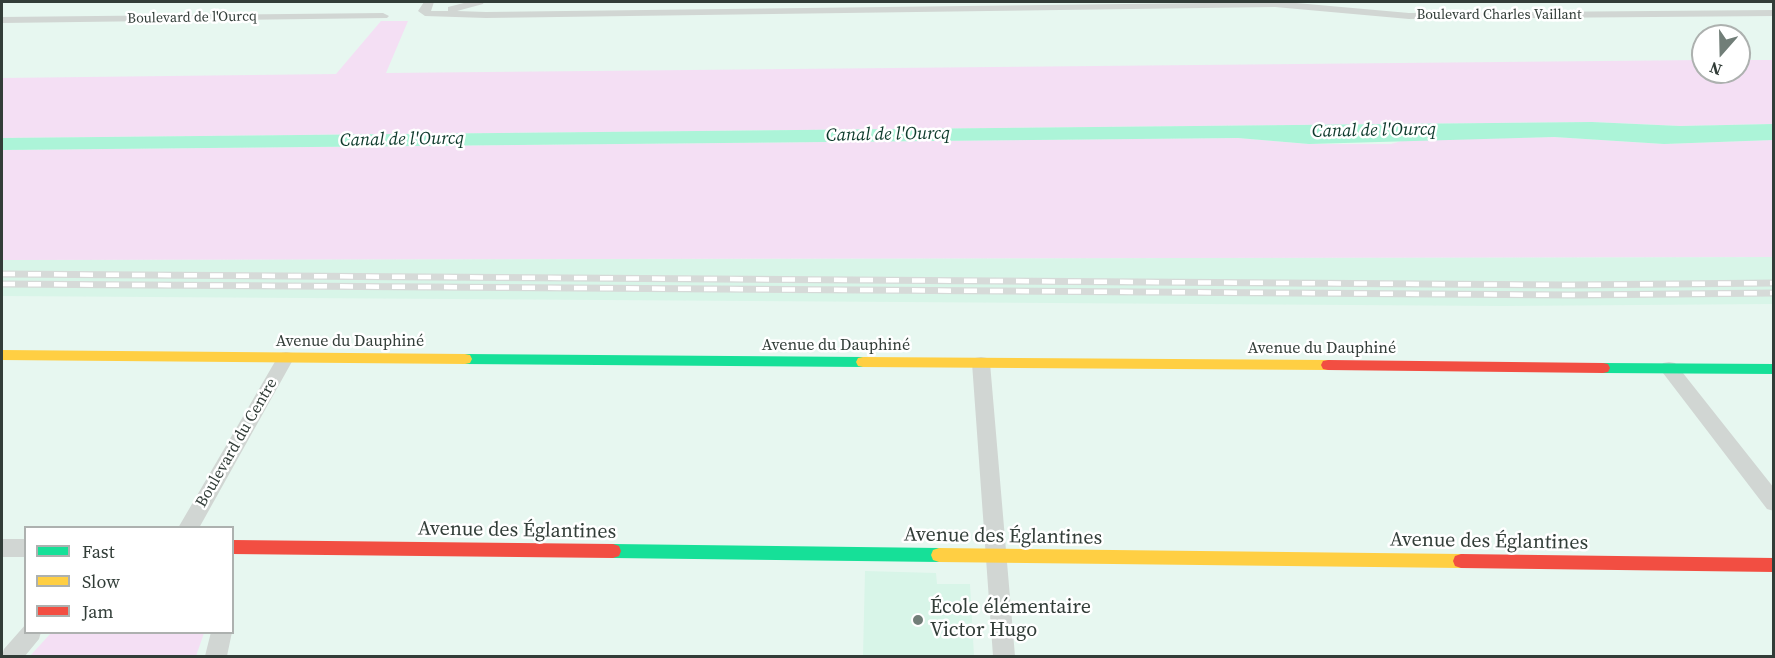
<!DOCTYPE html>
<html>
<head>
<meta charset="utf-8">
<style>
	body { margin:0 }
	#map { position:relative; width:1775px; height:658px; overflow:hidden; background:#e7f7f0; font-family:"Source Serif 4",serif }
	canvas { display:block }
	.frame { position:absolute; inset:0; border:3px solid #323d38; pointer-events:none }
	.legend { position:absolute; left:24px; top:526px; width:210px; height:108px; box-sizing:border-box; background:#fff; border:2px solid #adb1af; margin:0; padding:8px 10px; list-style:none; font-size:18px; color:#323d38 }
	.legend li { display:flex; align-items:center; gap:12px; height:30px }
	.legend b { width:30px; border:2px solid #adb1af }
	.north { position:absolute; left:1691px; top:24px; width:60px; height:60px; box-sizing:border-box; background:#fff; border:2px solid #adb1af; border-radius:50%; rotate:200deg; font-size:16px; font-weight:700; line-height:24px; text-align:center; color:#323d38 }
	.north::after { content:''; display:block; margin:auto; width:21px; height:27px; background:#717e78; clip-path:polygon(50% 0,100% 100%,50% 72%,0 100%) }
</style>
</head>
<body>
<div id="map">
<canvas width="1775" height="658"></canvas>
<div class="frame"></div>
<ul class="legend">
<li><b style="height:8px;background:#16e098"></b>Fast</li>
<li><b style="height:8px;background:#ffcf43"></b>Slow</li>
<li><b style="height:8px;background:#f24e42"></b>Jam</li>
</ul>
<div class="north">N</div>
</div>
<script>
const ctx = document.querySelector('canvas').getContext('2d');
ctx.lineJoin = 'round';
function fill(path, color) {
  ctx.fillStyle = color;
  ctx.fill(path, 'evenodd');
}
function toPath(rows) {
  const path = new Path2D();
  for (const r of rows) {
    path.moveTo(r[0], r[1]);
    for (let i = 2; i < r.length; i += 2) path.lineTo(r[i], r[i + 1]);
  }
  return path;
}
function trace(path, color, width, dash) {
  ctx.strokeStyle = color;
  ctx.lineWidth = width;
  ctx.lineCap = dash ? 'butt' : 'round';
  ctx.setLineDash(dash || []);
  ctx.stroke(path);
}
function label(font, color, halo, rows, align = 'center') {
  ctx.font = font + ' "Source Serif 4",serif';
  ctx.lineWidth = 5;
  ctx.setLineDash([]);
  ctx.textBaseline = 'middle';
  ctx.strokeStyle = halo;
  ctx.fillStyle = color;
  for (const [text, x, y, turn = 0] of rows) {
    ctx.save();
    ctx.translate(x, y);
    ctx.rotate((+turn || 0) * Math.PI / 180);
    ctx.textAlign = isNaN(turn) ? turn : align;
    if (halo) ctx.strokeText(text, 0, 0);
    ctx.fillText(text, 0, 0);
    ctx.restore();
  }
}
fill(toPath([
	[1774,257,1773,304,1502,306,2,296,2,260],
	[865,571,936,573,937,584,970,584,974,656,863,656]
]), '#d8f5e8');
fill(toPath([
	[381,21,408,21,386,73,1703,60,1703,72,1739,72,1739,60,1773,60,1774,124,1680,126,1592,122,2,138,2,78,336,74],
	[1554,137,1664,144,1773,140,1773,257,2,260,2,150,1238,138,1309,144,1391,144,1405,140],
	[51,633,51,632,204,633,196,656,30,656]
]), '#f4dff4');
fill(toPath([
	[1592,122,1680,126,1773,124,1773,140,1664,144,1554,137,1309,144,1238,138,2,150,2,138]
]), '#acf4d8');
fill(toPath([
	[424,2,434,2,431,11,448,11,448,7,468,2,484,2,483,4,457,11,486,12,1285,2,1409,13,1774,10,1774,16,1409,19,1275,7,486,18,425,16,418,11,424,2],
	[383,13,389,16,387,18,2,23,2,17,383,13],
	[286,352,292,353,294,358,199,528,178,528,280,353,286,352],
	[981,357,987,358,990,363,1015,656,993,656,972,363,975,358,981,357],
	[1669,362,1675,363,1774,488,1774,511,1767,509,1663,373,1660,368,1663,363,1669,362],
	[2,539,26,539,26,557,2,557,2,539],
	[26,624,26,632,41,632,39,639,25,656,2,656,4,649,26,624],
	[211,632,232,632,227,656,205,656,211,632]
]), '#d1d6d3');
fill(toPath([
	[465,354,863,357,868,358,870,362,868,366,863,367,465,364,460,363,458,359,460,355,465,354],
	[1603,363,1774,364,1774,374,1603,373,1598,372,1596,368,1598,364,1603,363],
	[613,544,939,548,945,550,947,555,945,560,939,562,613,558,607,556,605,551,607,546,613,544]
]), '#16e098');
fill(toPath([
	[2,350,465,354,470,355,472,359,470,363,465,364,2,360,2,350],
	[863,357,1328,360,1333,361,1335,365,1333,369,1328,370,863,367,858,366,856,362,858,358,863,357],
	[939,548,1461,554,1467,556,1469,561,1467,566,1461,568,939,562,933,560,931,555,933,550,939,548]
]), '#ffcf43');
fill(toPath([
	[1328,360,1603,363,1608,364,1610,368,1608,372,1603,373,1328,370,1323,369,1321,365,1323,361,1328,360],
	[232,540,613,544,619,546,621,551,619,556,613,558,232,554,232,540],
	[1461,554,1774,558,1774,572,1461,568,1455,566,1453,561,1455,556,1461,554]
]), '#f24e42');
const rail = toPath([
	[2,274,1568,285,1774,283],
	[2,284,1575,295,1774,293]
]);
trace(rail, '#d6dad8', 7);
trace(rail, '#fff', 4.5, [13]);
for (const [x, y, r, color] of [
	[918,620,6,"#717e78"]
]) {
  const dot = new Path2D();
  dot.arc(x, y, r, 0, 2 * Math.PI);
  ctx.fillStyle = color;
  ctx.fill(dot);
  trace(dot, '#fff', 2);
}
label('14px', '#323d38', '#fff', [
	["Boulevard Charles Vaillant",1499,15],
	["Boulevard de l'Ourcq",192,18,-1]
]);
label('16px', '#323d38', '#fff', [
	["Avenue du Dauphiné",350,342],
	["Avenue du Dauphiné",836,346],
	["Avenue du Dauphiné",1322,349],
	["Boulevard du Centre",237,443,-60]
]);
label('italic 18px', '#0d3a2b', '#fff', [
	["Canal de l'Ourcq",1374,131,-1],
	["Canal de l'Ourcq",888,135,-1],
	["Canal de l'Ourcq",402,140,-1]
]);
label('20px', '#323d38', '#fff', [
	["Avenue des Églantines",517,531,1],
	["Avenue des Églantines",1003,537,1],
	["Avenue des Églantines",1489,542,1]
]);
label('20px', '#323d38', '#fff', [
	["École élémentaire",930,608],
	["Victor Hugo",930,631]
], 'left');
</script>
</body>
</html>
